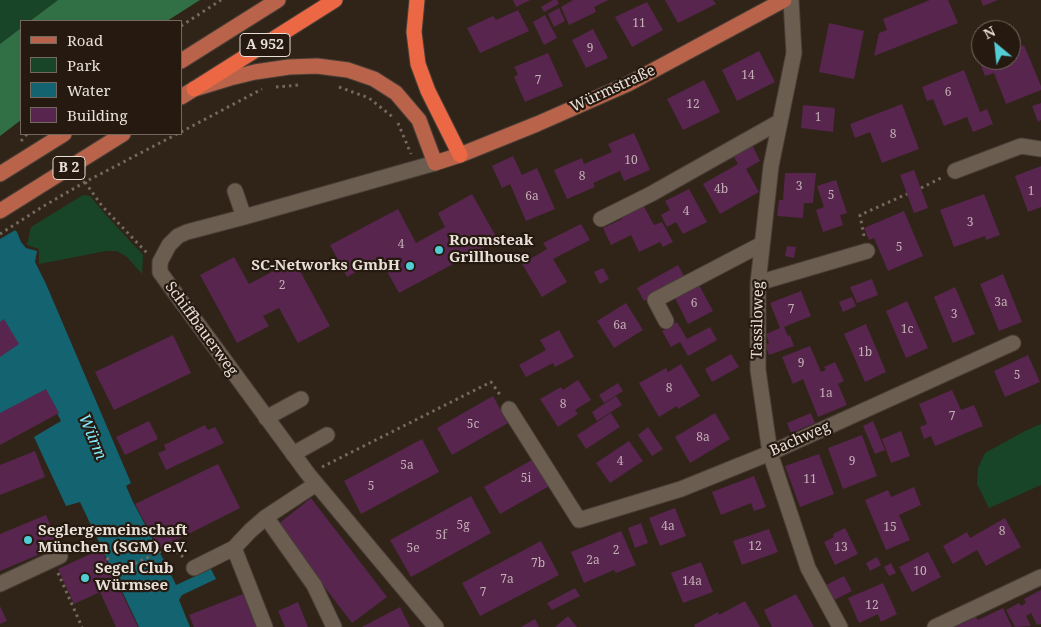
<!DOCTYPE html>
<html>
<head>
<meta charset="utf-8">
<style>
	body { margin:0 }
	#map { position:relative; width:1041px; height:627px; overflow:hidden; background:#302419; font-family:"Noto Serif",serif }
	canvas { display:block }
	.legend { position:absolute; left:20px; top:20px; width:162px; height:115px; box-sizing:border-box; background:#261a10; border:1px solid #746960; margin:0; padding:6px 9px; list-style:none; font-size:15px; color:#e8dfd8 }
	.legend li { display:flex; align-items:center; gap:10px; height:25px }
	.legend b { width:25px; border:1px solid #746960 }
	.north { position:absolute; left:971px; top:20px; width:50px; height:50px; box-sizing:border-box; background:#261a10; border:1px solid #746960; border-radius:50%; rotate:332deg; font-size:14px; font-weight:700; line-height:20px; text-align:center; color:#e8dfd8 }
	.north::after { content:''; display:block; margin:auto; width:18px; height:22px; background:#52ccd5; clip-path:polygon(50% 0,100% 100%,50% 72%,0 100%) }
</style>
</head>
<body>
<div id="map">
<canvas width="1041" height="627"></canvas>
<ul class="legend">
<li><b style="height:6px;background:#b9644a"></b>Road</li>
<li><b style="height:14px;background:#184527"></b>Park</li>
<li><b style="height:14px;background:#136371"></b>Water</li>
<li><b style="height:14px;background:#57254d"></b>Building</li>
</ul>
<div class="north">N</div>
</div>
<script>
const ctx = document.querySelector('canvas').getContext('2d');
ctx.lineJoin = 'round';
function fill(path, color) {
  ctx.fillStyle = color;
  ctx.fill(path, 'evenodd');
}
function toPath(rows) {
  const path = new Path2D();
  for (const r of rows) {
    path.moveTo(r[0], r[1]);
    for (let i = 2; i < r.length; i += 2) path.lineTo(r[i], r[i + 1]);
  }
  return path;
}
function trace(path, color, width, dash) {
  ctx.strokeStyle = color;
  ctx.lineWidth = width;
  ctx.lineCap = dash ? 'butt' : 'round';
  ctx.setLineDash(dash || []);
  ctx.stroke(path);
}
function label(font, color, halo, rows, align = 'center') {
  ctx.font = font + ' "Noto Serif",serif';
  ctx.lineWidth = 4.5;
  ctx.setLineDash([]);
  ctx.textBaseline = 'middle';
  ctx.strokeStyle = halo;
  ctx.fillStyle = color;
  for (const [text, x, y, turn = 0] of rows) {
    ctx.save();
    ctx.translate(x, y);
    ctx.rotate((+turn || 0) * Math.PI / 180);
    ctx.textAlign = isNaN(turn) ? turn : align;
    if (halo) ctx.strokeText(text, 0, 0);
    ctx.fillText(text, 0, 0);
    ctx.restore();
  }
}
fill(toPath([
	[0,0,58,0,30,21,21,21,21,28,0,44],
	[83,195,90,196,105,214,143,255,142,274,127,257,117,251,106,251,39,264,39,249,27,245,31,227],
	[1041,424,1041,485,989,508,977,484,978,468,985,453,1025,431]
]), '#184527');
fill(toPath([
	[58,0,200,0,167,21,30,21],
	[21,28,21,120,0,136,0,44]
]), '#316f45');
fill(toPath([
	[0,215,17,232,21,242,26,248,37,251,35,262,46,284,131,483,126,486,133,502,168,568,176,585,211,569,216,579,182,595,179,600,190,627,139,627,80,502,66,506,34,437,61,421,57,413,0,442]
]), '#136371');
fill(toPath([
	[0,213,17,229,0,239]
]), '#302419');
fill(toPath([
	[513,0,530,0,516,7],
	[553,0,557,0,559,4,544,12,541,7],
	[573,0,608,0,594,7,596,12,569,25,561,7],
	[665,0,713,0,716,4,678,23],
	[930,0,948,0,958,23,874,56,879,33,887,30,883,19],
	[981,0,998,0,983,6],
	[647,2,663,30,632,47,615,17],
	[559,8,565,21,554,27,548,14],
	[518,10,529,31,480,53,467,28,493,16,496,20],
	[545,15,557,38,544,45,533,22],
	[829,23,864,31,854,79,819,72],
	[593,29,608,58,586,68,572,40],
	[1024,45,1041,86,1041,90,1006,104,994,73,985,76,980,63,989,60,1011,60,1011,51],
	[759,51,775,82,737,101,722,70],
	[548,53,563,86,525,102,514,77,518,74,514,67],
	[964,70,980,112,987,109,993,124,973,132,967,117,944,126,933,99,927,101,922,87],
	[704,80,720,112,683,130,667,99],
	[1041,103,1041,120,1038,122,1032,106],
	[902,104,919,149,882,163,870,132,855,138,850,124],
	[803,105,835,108,833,132,801,128],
	[634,133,650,170,624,181,620,171,593,183,595,187,567,199,554,170,582,158,584,164,612,152,608,144],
	[752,145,760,161,746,169,759,192,720,214,703,184,738,164,733,155],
	[513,156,522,175,537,168,555,209,526,221,510,184,502,188,492,166],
	[1041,166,1041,207,1028,212,1015,176],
	[914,170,928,208,914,213,900,175],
	[785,173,816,173,813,203,804,203,803,218,777,216,779,200,783,200],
	[836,180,847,213,840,215,843,225,823,232,816,210,824,207,817,186],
	[689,189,707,222,683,234,676,222,667,227,661,215,670,210,665,201],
	[472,194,498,240,399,293,380,259,347,277,330,245,398,209,416,243,445,227,438,213],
	[984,194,1000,235,986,240,985,236,954,247,940,210],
	[642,203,654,225,662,222,673,242,663,247,660,242,639,252,631,235,611,245,603,228,622,219,619,215],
	[904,211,923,256,888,271,874,238,869,240,864,228],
	[581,224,590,240,553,259,567,282,542,297,522,264,547,249,543,243],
	[787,246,796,247,794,258,785,256],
	[234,257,249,284,294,260,330,326,298,343,279,308,263,316,269,326,237,343,200,275],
	[678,265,685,278,644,301,637,288],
	[603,268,609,279,600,284,594,272],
	[1003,274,1022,322,999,331,980,284],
	[872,279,878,295,857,303,850,287],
	[699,285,713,311,688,324,675,298],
	[955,287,975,334,953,343,934,297],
	[801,291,811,316,784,327,788,336,790,335,794,346,769,355,765,345,769,343,766,334,780,328,770,303],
	[852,297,856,306,843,312,839,302],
	[907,301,928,348,906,358,886,311],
	[626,303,643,330,614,348,597,321],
	[4,319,19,344,0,357,0,322],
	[677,322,687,339,710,327,717,340,688,356,680,342,671,347,662,331],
	[866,324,886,372,865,382,844,334],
	[559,330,574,357,555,367,553,363,526,377,519,365,546,350,540,340],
	[173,335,191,373,114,410,95,372],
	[810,346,821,372,826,370,824,367,835,362,844,381,838,384,847,405,818,417,803,379,793,384,782,357],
	[731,354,739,367,712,382,705,369],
	[1028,355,1040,382,1005,397,994,371],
	[681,364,700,396,678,409,677,406,659,417,639,383,666,368,668,372],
	[578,380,591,400,575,410,578,414,558,427,540,399,561,387,563,390],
	[618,383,623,391,604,403,599,395],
	[46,389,59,413,0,445,0,413],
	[952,390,961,410,974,405,983,426,935,446,931,436,924,439,920,427,927,424,919,404],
	[493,396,508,423,452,455,437,428],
	[616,396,622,405,597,421,592,412],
	[611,413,620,427,586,449,577,435],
	[715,413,730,439,690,463,675,437],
	[811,413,815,423,791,433,787,423],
	[149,421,158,439,125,455,116,437],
	[873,421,885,450,875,454,863,426],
	[205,425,208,430,215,427,224,443,166,470,158,453,166,450,164,445],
	[648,427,663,449,652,456,638,435],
	[901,431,910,456,891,463,882,439],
	[862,435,877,476,843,489,828,448],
	[422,439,439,472,361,514,344,481],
	[629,441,643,461,610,483,596,463],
	[35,451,45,477,0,495,0,465],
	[819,454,834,494,800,507,785,466],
	[537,457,553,484,500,514,484,487],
	[218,464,240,508,159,549,135,504],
	[754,476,766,507,754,511,751,503,721,515,712,492],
	[914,487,921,505,899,515,910,540,886,550,865,500,888,490,891,497],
	[471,496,491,533,411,577,390,540],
	[311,498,387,597,352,623,277,525],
	[675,508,686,536,660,546,649,518],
	[46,515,59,546,0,571,0,534],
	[1005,518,1021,547,986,566,977,550,953,564,943,546,967,532,970,538],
	[641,523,648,543,635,548,628,528],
	[845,528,858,554,835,565,824,542,834,537,833,534],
	[769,529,778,552,742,565,733,541],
	[621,531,636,565,616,573,614,570,584,583,571,552],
	[541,541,559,575,480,616,462,583],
	[101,549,138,627,116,627,100,592,74,604,58,569],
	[928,552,941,577,912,592,899,567],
	[877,557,881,565,870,571,866,563],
	[701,562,713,592,683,603,671,573],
	[891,563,896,573,889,576,884,567],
	[844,576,852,591,834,600,826,585],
	[883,583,897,614,881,622,878,614,859,623,848,598],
	[575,588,580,596,552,610,547,603],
	[1041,590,1041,624,1037,625,1031,613,1026,616,1031,626,1015,627,1006,610,1019,603,1021,606,1026,603,1024,599],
	[243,594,256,627,194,627,189,615],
	[796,594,814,627,772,627,764,610],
	[745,601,760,627,695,627,694,625,718,612,719,615],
	[298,602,308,627,285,627,278,611],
	[0,606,7,621,0,624],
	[400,607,410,627,362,627],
	[1003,608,1012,627,955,627,976,617,978,620],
	[568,616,577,627,555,627],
	[535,619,539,627,521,627]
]), '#57254d');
const minor = toPath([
	[791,0,794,53,771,166,758,283,758,370,770,453,808,568,840,627],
	[435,163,244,217,187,232,178,236,169,245,160,262,160,272,170,286,308,474,436,627],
	[955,171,1021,146,1041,149],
	[235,191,244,217],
	[601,219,651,194,779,122],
	[758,283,867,251],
	[666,321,655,300,762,244],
	[509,409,579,520,681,489,770,453,1013,343],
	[266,418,301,399],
	[293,454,327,435],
	[316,484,266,517,314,585,334,627],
	[194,568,234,548],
	[0,584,60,556],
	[265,627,234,548,250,531,266,517],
	[935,627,1041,577]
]);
const major = toPath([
	[181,61,278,0],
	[181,97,194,89,230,78,255,72,289,67,317,66,348,70,374,79,396,93,419,120,435,163,460,155,537,124,628,84,784,0],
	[0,174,64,134],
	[0,211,123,134]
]);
const highway = toPath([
	[417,0,414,32,418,64,428,91,460,155],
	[194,89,335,0]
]);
trace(minor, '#4a3f37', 17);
trace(major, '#4a3f37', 17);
trace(highway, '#4a3f37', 17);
trace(toPath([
	[181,26,221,0],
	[276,87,299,85],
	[339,87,369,98,394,118],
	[398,123,411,154],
	[181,132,262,89],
	[21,141,27,134],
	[85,182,102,206,147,253],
	[921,188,943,177],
	[0,234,42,207,85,182,177,134],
	[864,236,860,215,907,194],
	[322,467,491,382,501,396],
	[76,552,101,546,115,573,161,551,174,549,183,557],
	[58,573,82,627]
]), '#74695f', 3, [2.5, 4]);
trace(minor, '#6c5d51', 15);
trace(major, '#b9644a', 15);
trace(highway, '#ec6845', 15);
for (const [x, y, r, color] of [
	[439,250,5,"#52ccd5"],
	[410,266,5,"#52ccd5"],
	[28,540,5,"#52ccd5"],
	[85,578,5,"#52ccd5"]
]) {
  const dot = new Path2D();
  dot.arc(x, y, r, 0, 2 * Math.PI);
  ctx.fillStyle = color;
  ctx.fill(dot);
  trace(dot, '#261a10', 2);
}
label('12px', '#c4b0b5', null, [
	["11",639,24],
	["9",590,49],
	["14",748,76],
	["7",538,81],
	["6",948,93],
	["12",693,105],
	["1",818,118],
	["8",893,135],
	["10",631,161],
	["8",582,177],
	["3",799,187],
	["4b",721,190],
	["1",1031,192],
	["5",831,196],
	["6a",532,197],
	["4",686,212],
	["3",970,223],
	["4",401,245],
	["5",899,248],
	["2",282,286],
	["3a",1001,303],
	["6",694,304],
	["7",791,310],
	["3",954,315],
	["6a",620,326],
	["1c",907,330],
	["1b",865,353],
	["9",801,364],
	["5",1017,376],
	["8",669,389],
	["1a",826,394],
	["8",563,405],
	["7",952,417],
	["5c",473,425],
	["8a",703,438],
	["4",620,462],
	["9",852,462],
	["5a",407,466],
	["5i",526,479],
	["11",810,480],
	["5",371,487],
	["5g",463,526],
	["4a",668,527],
	["15",890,528],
	["8",1002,532],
	["5f",441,536],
	["12",755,547],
	["13",841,548],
	["5e",413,549],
	["2",616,551],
	["2a",593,561],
	["7b",538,564],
	["10",920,572],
	["7a",507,580],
	["14a",692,582],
	["7",483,593],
	["12",872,606]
]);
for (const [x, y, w] of [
	[265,45,50],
	[69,168,32]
]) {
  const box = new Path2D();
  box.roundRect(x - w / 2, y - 11.5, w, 23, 4);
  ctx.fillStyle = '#261a10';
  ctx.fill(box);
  trace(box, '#e8dfd8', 1);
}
label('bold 14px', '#e8dfd8', null, [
	["A 952",265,45],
	["B 2",69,168]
]);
label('15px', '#e8dfd8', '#261a10', [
	["Würmstraße",613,89,-25],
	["Tassiloweg",758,320,-89],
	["Schiffbauerweg",201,329,54],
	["Bachweg",800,439,-24]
]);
label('bold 15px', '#e8dfd8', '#261a10', [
	["Roomsteak",449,241],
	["Grillhouse",449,258],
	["SC-Networks GmbH",400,266,"right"],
	["Seglergemeinschaft",38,531],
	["München (SGM) e.V.",38,548],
	["Segel Club",95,569],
	["Würmsee",95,586]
], 'left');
label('italic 16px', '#81e6fb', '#261a10', [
	["Würm",92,437,67]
]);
</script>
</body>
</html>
